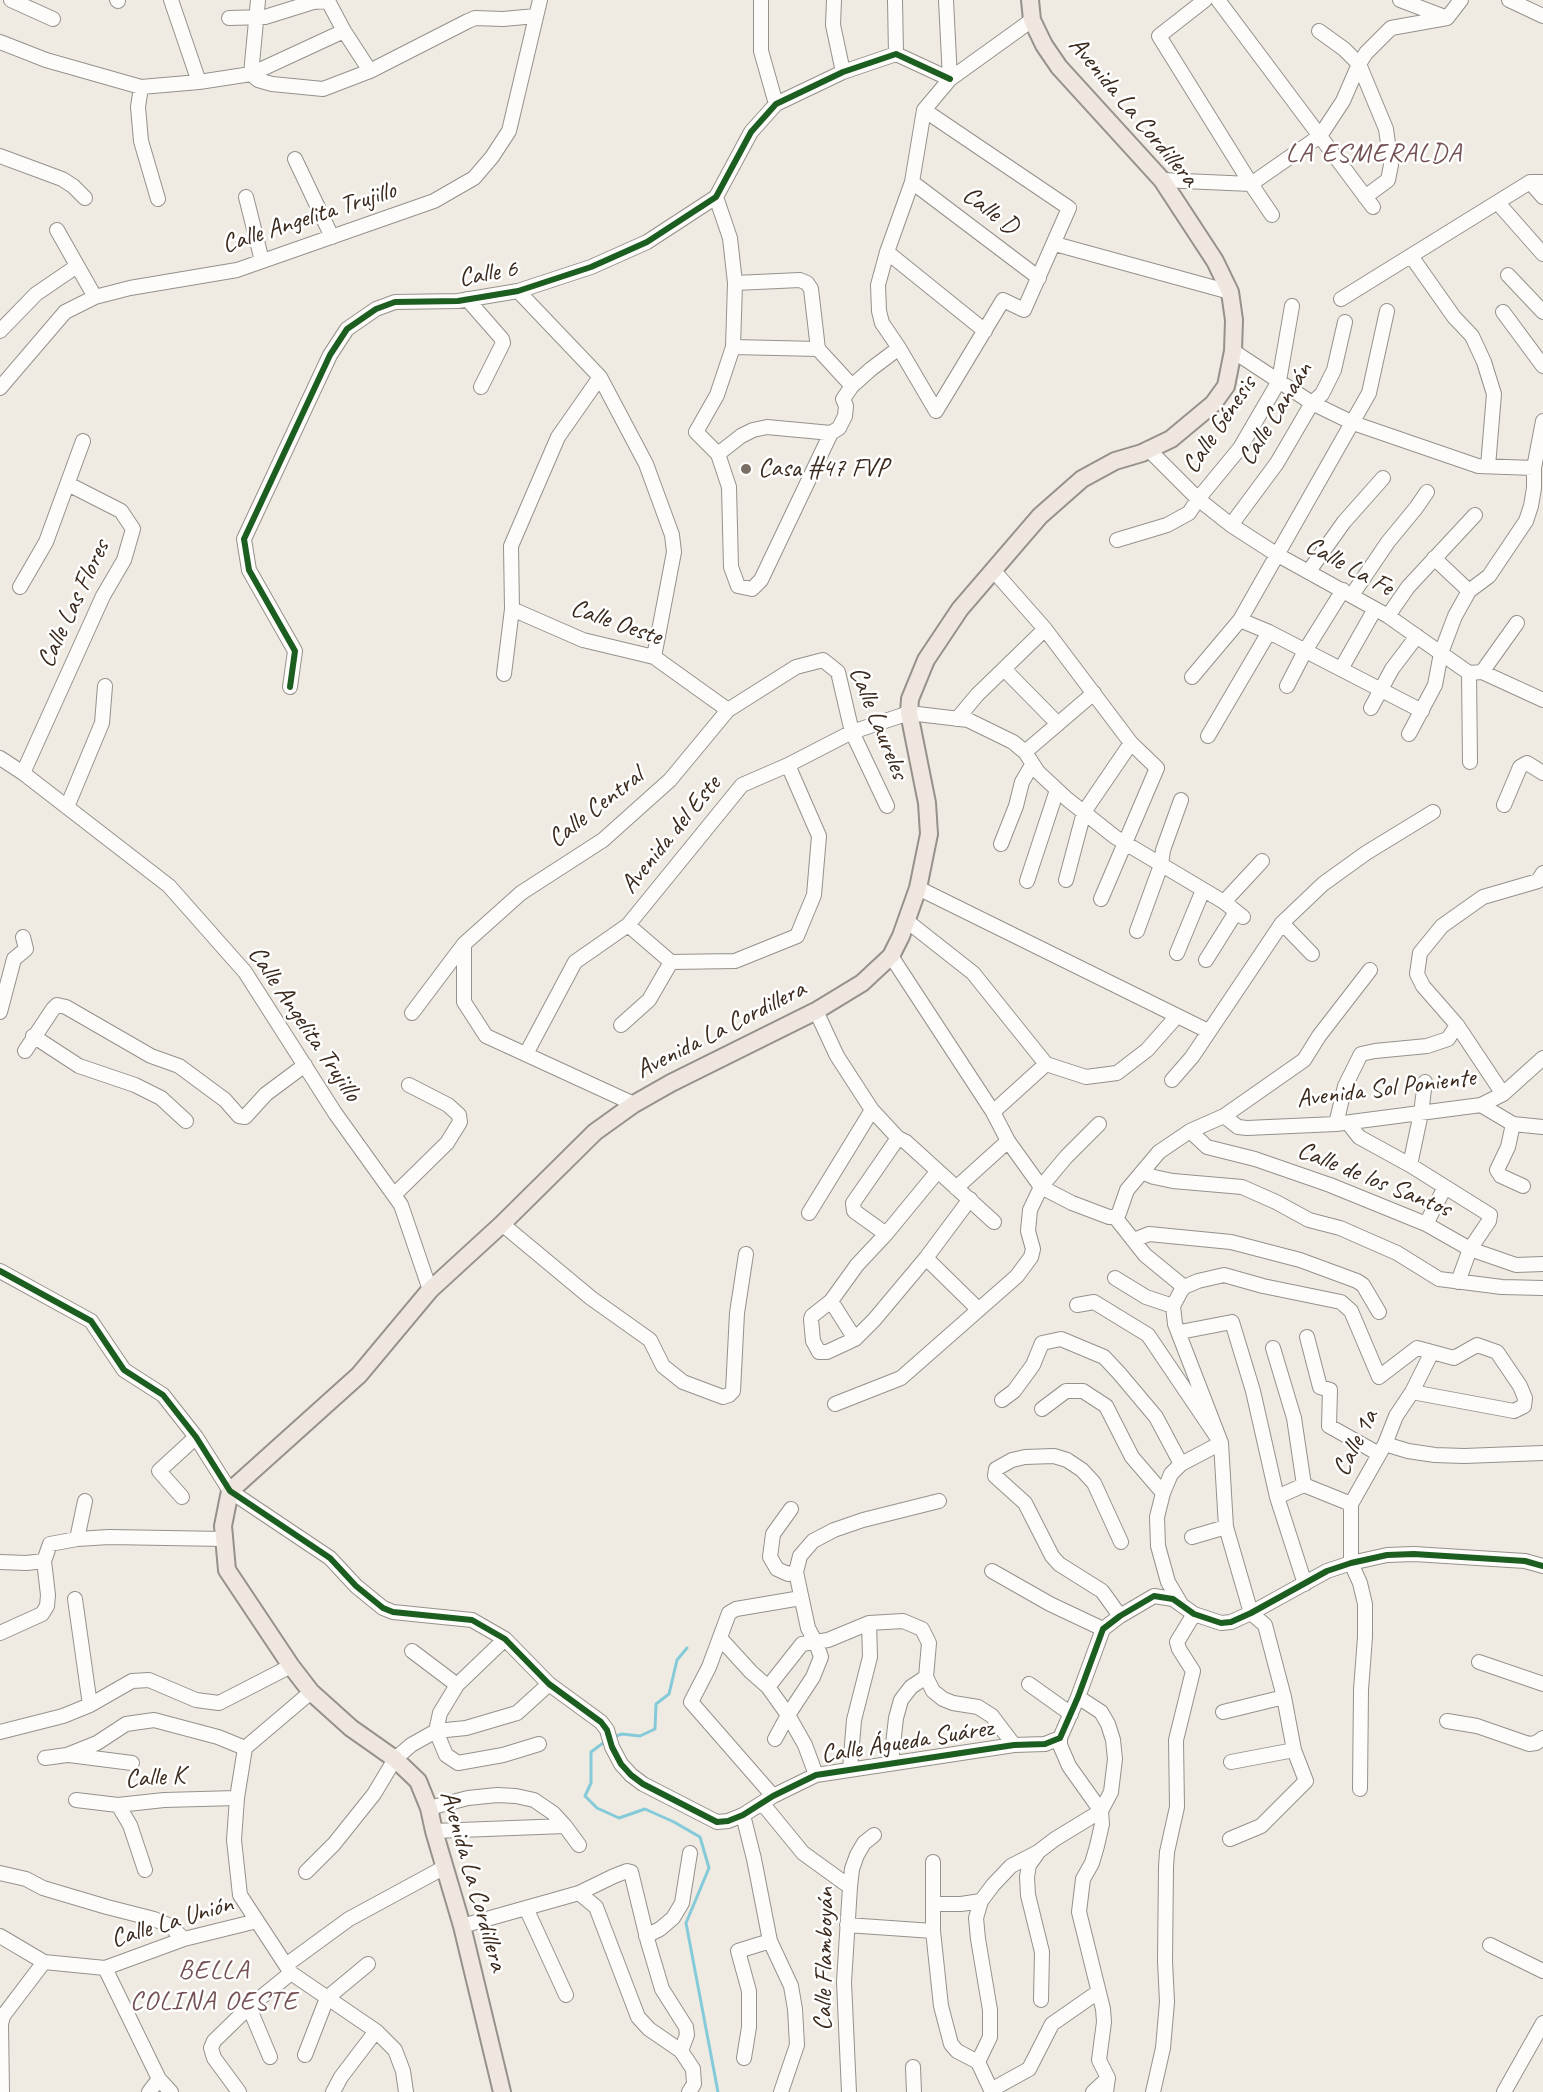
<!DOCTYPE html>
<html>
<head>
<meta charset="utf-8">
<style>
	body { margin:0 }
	canvas { display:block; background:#efebe2 }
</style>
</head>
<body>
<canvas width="1543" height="2092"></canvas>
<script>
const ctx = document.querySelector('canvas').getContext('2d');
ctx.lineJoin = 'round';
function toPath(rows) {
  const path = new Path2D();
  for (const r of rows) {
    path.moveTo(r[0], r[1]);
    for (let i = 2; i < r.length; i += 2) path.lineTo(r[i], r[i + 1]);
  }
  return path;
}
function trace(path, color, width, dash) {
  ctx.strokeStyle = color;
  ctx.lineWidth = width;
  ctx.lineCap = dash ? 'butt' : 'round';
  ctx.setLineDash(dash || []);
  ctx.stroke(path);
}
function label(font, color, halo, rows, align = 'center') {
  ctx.font = font + ' Caveat,sans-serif';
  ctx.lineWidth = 5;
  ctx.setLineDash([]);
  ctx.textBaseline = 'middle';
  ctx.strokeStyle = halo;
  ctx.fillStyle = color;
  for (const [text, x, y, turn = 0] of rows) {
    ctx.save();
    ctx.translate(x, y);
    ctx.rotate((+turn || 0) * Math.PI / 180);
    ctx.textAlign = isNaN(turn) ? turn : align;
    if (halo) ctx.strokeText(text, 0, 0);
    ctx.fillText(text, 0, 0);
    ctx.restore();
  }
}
trace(toPath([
	[613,1737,622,1734,640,1736,655,1729,656,1704,669,1694,677,1660,687,1648],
	[607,1740,591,1752,591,1783,585,1796,597,1808,619,1818,645,1809,674,1822,700,1837,709,1868,686,1923,718,2092]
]), '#85cad9', 3);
const minor = toPath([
	[11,0,53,19],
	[117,0,118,1],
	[171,0,199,82,251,74,344,31],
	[258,0,251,74,258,80,272,84,323,89,370,71],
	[761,0,761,51,776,104],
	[834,0,833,25,843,72],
	[895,0,896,54],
	[946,0,950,79],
	[1205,0,1159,36,1251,184,1272,215],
	[1218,0,1373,207],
	[1400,0,1445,17],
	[1509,0,1543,16],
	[229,18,265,17,313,2,328,1,344,31,370,71,468,21,475,18,503,19,536,16],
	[1319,31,1344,49,1359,64,1386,129,1391,165,1388,180,1365,197],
	[0,42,46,60,141,87],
	[0,156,62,179,73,186,85,198],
	[295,159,332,237],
	[1162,180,1251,184,1320,136,1343,101,1359,64,1366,53,1391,28,1447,18,1461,0],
	[912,182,1039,278],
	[1530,182,1543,197],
	[246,197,262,261],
	[716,197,730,238,735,283,733,347,717,395,696,432,718,454],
	[158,199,141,141,138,107,141,87,199,82],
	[1498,203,1543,254],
	[57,230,95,297],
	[1055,244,1230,292],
	[887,252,985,331],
	[1411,256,1454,317,1472,336,1484,362,1494,394,1488,466],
	[1508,275,1543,312],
	[735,283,800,280,807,283,811,289,818,349,852,386],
	[518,291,600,377,646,464,672,535,674,552,654,657],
	[467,299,502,339,503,343,481,387],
	[1341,299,1530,182,1543,182],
	[1503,312,1543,366],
	[0,331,36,294,77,266],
	[733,347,818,349],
	[899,348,936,411,1003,300,1024,310,1069,208,924,110],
	[1233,351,1312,403,1353,423,1478,466,1534,468],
	[0,388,65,312,95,297,130,288,237,270,434,201,474,178,492,157,509,131,540,0],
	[831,433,767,427,753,430,741,436,718,454,729,487,731,567,738,586,752,589,761,580,831,433,839,428,845,416,846,406,843,399,852,386,871,369,899,348,882,323,879,311,878,285,887,252,912,182,924,110,950,79,1032,20],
	[1148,449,1198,499,1231,525,1276,554,1388,616,1469,673,1482,672,1543,700],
	[1231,525,1277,463,1312,403,1322,394,1334,370,1345,322],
	[1117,540,1167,525,1189,513,1198,499,1240,448,1279,381,1292,306],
	[1434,558,1469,591],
	[993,570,1045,629,1131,743,1157,768,1101,899],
	[1309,571,1344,522,1383,478],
	[20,587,46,542,83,441],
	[1352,595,1388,542,1416,508,1427,492],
	[512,609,583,640,654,657,728,710],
	[1388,616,1408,587,1475,515],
	[1240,620,1269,632,1422,711],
	[1004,669,1058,724],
	[1341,669,1375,609],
	[1482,672,1517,623],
	[1469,673,1470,762],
	[504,674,512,609,511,546,558,437,600,377],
	[1192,677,1240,620,1369,393,1387,311],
	[1287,686,1305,651,1343,590],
	[290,687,295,651,249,570,244,539,330,355,347,329,376,309,395,302,458,301,518,291,591,267,647,242,716,197,751,132,776,104,843,72,896,54,950,79],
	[1371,708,1392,669,1417,636],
	[957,719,977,695,1045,629],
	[1409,734,1435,685,1441,653,1455,616,1469,591,1489,576,1526,521,1531,506,1534,488,1534,468,1543,421],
	[1208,736,1269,632],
	[1025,752,1094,693],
	[0,758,23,773,169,886,245,972,335,1113,401,1205,430,1290],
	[23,773,103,596,124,560,133,529,121,511,68,484],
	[1504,805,1520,767,1527,763,1543,773],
	[67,807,102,723,105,686],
	[1001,844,1016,806,1022,782,1032,765],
	[1066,880,1084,812,1131,743],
	[1027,881,1057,790],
	[918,888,1208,1031],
	[1224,902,1262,861],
	[907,921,973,973,1046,1064,1086,1077,1117,1073,1147,1050,1177,1016],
	[628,925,671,962,735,961,797,936,814,895,819,836,788,765],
	[1137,931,1161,865,1163,850,1181,800],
	[464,944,464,1002,486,1036,634,1104],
	[1177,953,1203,890],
	[1312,954,1282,923,1323,884,1366,853,1433,812],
	[891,956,993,1112,1008,1141,1041,1187,1072,1203,1109,1217,1115,1217,1119,1213,1127,1190,1159,1152,1190,1131,1224,1116,1304,1060,1319,1036,1370,970],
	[1206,960,1236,912],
	[816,1011,837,1056,872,1110,898,1138],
	[0,1012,14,959,26,949,23,937],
	[412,1013,464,944,521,893,603,840,670,780,728,710,796,667,823,660,838,672,852,732,887,806],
	[621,1025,649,1000,671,962],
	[33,1036,79,1066,135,1085,161,1098,186,1121],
	[25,1051,53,1009,57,1005,66,1007,151,1056,179,1066,225,1100,239,1116,245,1117,266,1094,305,1065],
	[526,1054,575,962,628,925,742,785,788,765,852,732,909,713,968,720,1013,742,1025,752,1038,772,1067,799,1115,837,1224,902,1243,917],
	[1172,1080,1192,1057,1282,923],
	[1503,1094,1457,1025,1423,986,1417,974,1420,953,1442,926,1483,897,1538,881,1543,873],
	[1481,1105,1513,1124,1543,1127],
	[993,1112,1046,1064],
	[1224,1116,1238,1127,1247,1128,1336,1124,1481,1105,1503,1094,1543,1058],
	[1348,1123,1359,1137,1410,1165,1490,1215,1489,1221,1470,1249,1458,1282],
	[1336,1124,1345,1086,1361,1054,1375,1051,1427,1046,1448,1039,1457,1025],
	[1513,1124,1508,1147,1497,1170,1501,1176,1523,1186],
	[1190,1131,1207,1147,1255,1159,1330,1185,1426,1224,1470,1249,1516,1265,1543,1264],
	[1410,1165,1421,1113,1425,1082],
	[937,1172,886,1234,857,1265,831,1301,812,1316,811,1319,813,1341,819,1352,827,1352,855,1339,874,1320,926,1258,970,1199],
	[1144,1173,1154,1177,1173,1181,1242,1187,1276,1202,1309,1220,1340,1228,1397,1253,1439,1279,1502,1287,1543,1288],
	[956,1188,1008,1141],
	[394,1195,447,1143,460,1122,459,1115,448,1105,409,1085],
	[809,1213,872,1110],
	[1115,1217,1145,1255,1184,1287],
	[502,1224,591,1298,650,1340,663,1366,683,1382,723,1397,729,1395,733,1391,737,1313,746,1254],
	[1426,1224,1445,1187],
	[886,1234,854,1211,853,1203,898,1138,906,1142,994,1222],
	[1134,1240,1149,1234,1231,1242,1300,1260,1357,1281,1363,1285,1379,1312],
	[926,1258,978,1309],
	[0,1271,91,1321,124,1370,163,1395,196,1437,230,1491,330,1558,356,1586,383,1608,393,1612,472,1620,505,1639,549,1684,601,1722,607,1730,612,1747,621,1764,631,1775,643,1784,717,1822,728,1821,743,1815,773,1796,816,1775,1014,1745,1045,1744,1060,1738,1078,1697,1103,1629,1120,1616,1154,1596,1173,1599,1194,1614,1221,1623,1231,1622,1251,1613,1327,1571,1351,1563,1387,1555,1414,1554,1525,1561,1543,1566],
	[1115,1278,1146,1297,1173,1306],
	[831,1301,855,1339],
	[1077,1305,1094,1302,1148,1335,1221,1443,1181,1464],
	[1180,1332,1232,1322,1253,1391,1277,1497,1305,1584],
	[1307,1337,1320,1387,1330,1390,1329,1426,1379,1454],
	[1273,1348,1294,1418,1304,1485],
	[1002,1400,1014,1391,1033,1365,1042,1343,1061,1339,1104,1357,1119,1373,1156,1417,1181,1464,1171,1474,1163,1493,1157,1517,1158,1546,1168,1582,1181,1604],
	[835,1404,901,1378,1017,1276,1031,1257,1033,1249,1028,1231,1030,1210,1041,1187,1066,1157,1099,1124],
	[1042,1409,1066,1391,1083,1391,1106,1406,1132,1457,1163,1493],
	[1385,1444,1408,1451,1435,1455,1464,1456,1543,1453],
	[182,1497,159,1471,196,1437],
	[1277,1497,1304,1485,1351,1504],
	[791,1509,773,1534,770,1557,777,1569,788,1574,796,1572],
	[1192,1537,1226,1527],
	[77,1539,85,1501],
	[0,1562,26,1563,44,1561,50,1544,77,1539,109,1537,224,1539],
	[992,1571,1050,1604,1103,1629],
	[75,1599,90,1705],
	[1251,1613,1226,1527,1221,1443,1175,1324,1173,1306,1181,1291,1184,1287,1198,1281,1224,1275,1263,1286,1341,1302,1351,1311,1379,1377,1417,1348,1454,1358,1477,1345,1497,1352,1520,1386,1525,1398,1524,1406,1514,1411,1412,1392],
	[1120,1616,1102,1591,1059,1564,1052,1556,1025,1503,995,1476,996,1469,1012,1460,1025,1457,1054,1456,1067,1460,1082,1470,1094,1483,1121,1542],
	[0,1633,42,1614,47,1606,48,1595,44,1561],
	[720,1638,751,1672,768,1687,788,1715,805,1745,816,1775],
	[505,1639,457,1685,440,1713,436,1731,446,1755,458,1763,503,1755,539,1744],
	[412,1651,457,1685],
	[1479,1662,1543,1684],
	[1029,1684,1071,1714],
	[768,1687,802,1644,828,1640,869,1623,903,1621,922,1629,929,1643,926,1677,933,1691,943,1699,953,1703,978,1707,992,1716,1014,1745],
	[1223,1712,1284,1697],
	[1447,1721,1477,1726,1529,1744,1536,1743,1543,1738],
	[0,1732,63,1716,90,1705,132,1681,149,1680,196,1700,219,1703,291,1666],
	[1060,1738,1060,1745,1069,1766,1101,1811,1102,1824,1097,1846,1092,1863,1083,1879,1079,1912,1103,2009,1104,2022,1099,2060,1108,2078,1106,2092],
	[775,1739,788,1715,813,1677,821,1657,816,1643,808,1628,796,1572,800,1556,813,1541,834,1530,863,1520,939,1501],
	[245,1748,237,1798,234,1840,240,1895,291,1973,376,2031,395,2050,403,2071,406,2092],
	[245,1748,311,1692],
	[69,1755,132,1763],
	[45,1758,67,1755,97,1743,126,1724,154,1720,218,1737,245,1748],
	[891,1762,896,1718,901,1700,911,1687,926,1677],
	[1231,1762,1294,1750],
	[850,1769,854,1720,870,1657,869,1623],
	[1360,1789,1361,1690,1365,1637,1365,1604,1360,1583,1351,1563,1351,1504,1385,1444,1396,1416,1412,1392,1432,1352],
	[773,1796,691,1702,709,1667,729,1613,736,1609,801,1598],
	[76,1800,118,1805,164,1800,237,1798],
	[762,1803,803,1853,850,1887],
	[118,1805,130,1825,145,1870],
	[429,1808,468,1798,497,1795,516,1796,534,1800,553,1813,565,1826,579,1845],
	[743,1815,754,1859,770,1941,791,1986,795,2009,797,2045,781,2092],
	[434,1831,565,1826],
	[1230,1839,1261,1826,1306,1781,1294,1750,1284,1697,1265,1625,1251,1613],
	[1037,1854,1029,1865,1027,1877,1028,1895,1042,1952,1041,2000],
	[933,1862,933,1931],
	[306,1872,334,1844,374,1794,395,1759,411,1745,436,1731,466,1728,517,1713,549,1684],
	[0,1873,26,1879,43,1888,107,1907,154,1919,170,1926,184,1939],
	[579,1893,596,1907,638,2017,649,2029,681,2051,693,2069,694,2084,689,2092],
	[933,1904,961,1904,981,1901],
	[526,1908,566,1995],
	[847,1925,933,1931,941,2006,951,2044,957,2051,978,2062,992,2092],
	[462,1926,579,1893,614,1876,627,1871,631,1872,648,1942,662,1989,686,2027,687,2035,681,2051],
	[0,1936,44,1962,105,1968,184,1939,257,1921],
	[646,1936,660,1929,673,1918,682,1903,690,1853],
	[1490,1945,1543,1971],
	[286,1965,349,1919,445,1867],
	[105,1968,159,2079,171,2092],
	[249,2007,270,2057],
	[305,2055,327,1998,368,1964],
	[744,2058,749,2027,749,1991,738,1951,770,1941],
	[978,2062,990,2037,990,2010,978,1939,976,1918,981,1901,993,1885,1011,1866,1038,1852,1055,1839,1101,1811,1111,1792,1115,1759,1113,1740,1108,1724,1101,1712,1078,1697],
	[913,2067,914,2092],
	[991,2090,1029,2069,1052,2024,1098,1992],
	[2,2092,1,2024,3,2016,44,1962],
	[149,2092,159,2079],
	[239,2092,214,2058,211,2048,214,2041,249,2007,291,1973],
	[333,2092,341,2077,376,2031],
	[849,2092,844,1982,850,1887,852,1869,857,1855,864,1843,874,1835],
	[1093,2092,1108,2078],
	[1153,2092,1163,2048,1167,2002,1165,1961,1166,1867,1167,1852,1177,1807,1176,1740,1193,1671,1179,1649,1177,1642,1194,1614],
	[1504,2092,1543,2023]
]);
const major = toPath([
	[502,2092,462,1926,434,1831,429,1808,418,1781,395,1759,351,1728,311,1692,291,1666,227,1570,223,1526,230,1491,359,1375,430,1290,502,1224,595,1132,634,1104,671,1083,816,1011,862,983,891,956,901,936,918,888,929,834,927,803,909,713,910,699,926,660,960,609,1040,516,1082,479,1115,461,1142,453,1171,439,1213,404,1226,386,1233,351,1234,320,1230,292,1215,261,1162,180,1059,67,1044,45,1032,20,1030,0]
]);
trace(minor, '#96918b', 16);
trace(major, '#96918b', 20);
trace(minor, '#fdfcfb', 14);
trace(major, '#efe7df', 16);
trace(toPath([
	[290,687,295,651,249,570,244,539,330,355,347,329,376,309,395,302,458,301,518,291,591,267,647,242,716,197,751,132,776,104,843,72,896,54,950,79],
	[0,1271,91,1321,124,1370,163,1395,196,1437,230,1491,330,1558,356,1586,383,1608,393,1612,472,1620,505,1639,549,1684,601,1722,607,1730,612,1747,621,1764,631,1775,643,1784,717,1822,728,1821,743,1815,773,1796,816,1775,1014,1745,1045,1744,1060,1738,1078,1697,1103,1629,1120,1616,1154,1596,1173,1599,1194,1614,1221,1623,1231,1622,1251,1613,1327,1571,1351,1563,1387,1555,1414,1554,1525,1561,1543,1566]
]), '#1b5e20', 6);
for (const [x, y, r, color] of [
	[746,469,6,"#7a6e63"]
]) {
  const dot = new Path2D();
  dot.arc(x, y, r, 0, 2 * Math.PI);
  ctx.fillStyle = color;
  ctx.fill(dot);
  trace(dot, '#fff', 2);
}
label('26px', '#3b2a1e', '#fff', [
	["Avenida La Cordillera",1133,112,50],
	["Calle D",990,211,37],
	["Calle Angelita Trujillo",309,218,-18],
	["Calle 6",488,274,-10],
	["Calle Canaán",1276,414,-58],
	["Calle Génesis",1220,425,-56],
	["Calle La Fe",1349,567,29],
	["Calle Las Flores",74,604,-65],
	["Calle Oeste",616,623,19],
	["Calle Laureles",878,723,68],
	["Calle Central",596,808,-38],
	["Avenida del Este",671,835,-51],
	["Calle Angelita Trujillo",304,1024,56],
	["Avenida La Cordillera",721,1030,-27],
	["Avenida Sol Poniente",1386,1089,-7],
	["Calle de los Santos",1374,1180,22],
	["Calle 1a",1356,1443,-63],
	["Calle Águeda Suárez",907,1742,-9],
	["Calle K",155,1778,-4],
	["Avenida La Cordillera",473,1881,74],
	["Calle La Unión",172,1922,-17],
	["Calle Flamboyán",825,1959,-89]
]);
label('26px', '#3b2a1e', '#fff', [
	["Casa #47 FVP",758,469]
], 'left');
ctx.letterSpacing = '1.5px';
label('27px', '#745253', '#fff', [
	["LA ESMERALDA",1374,154],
	["BELLA",214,1971],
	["COLINA OESTE",214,2002]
]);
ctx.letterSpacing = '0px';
</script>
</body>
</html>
